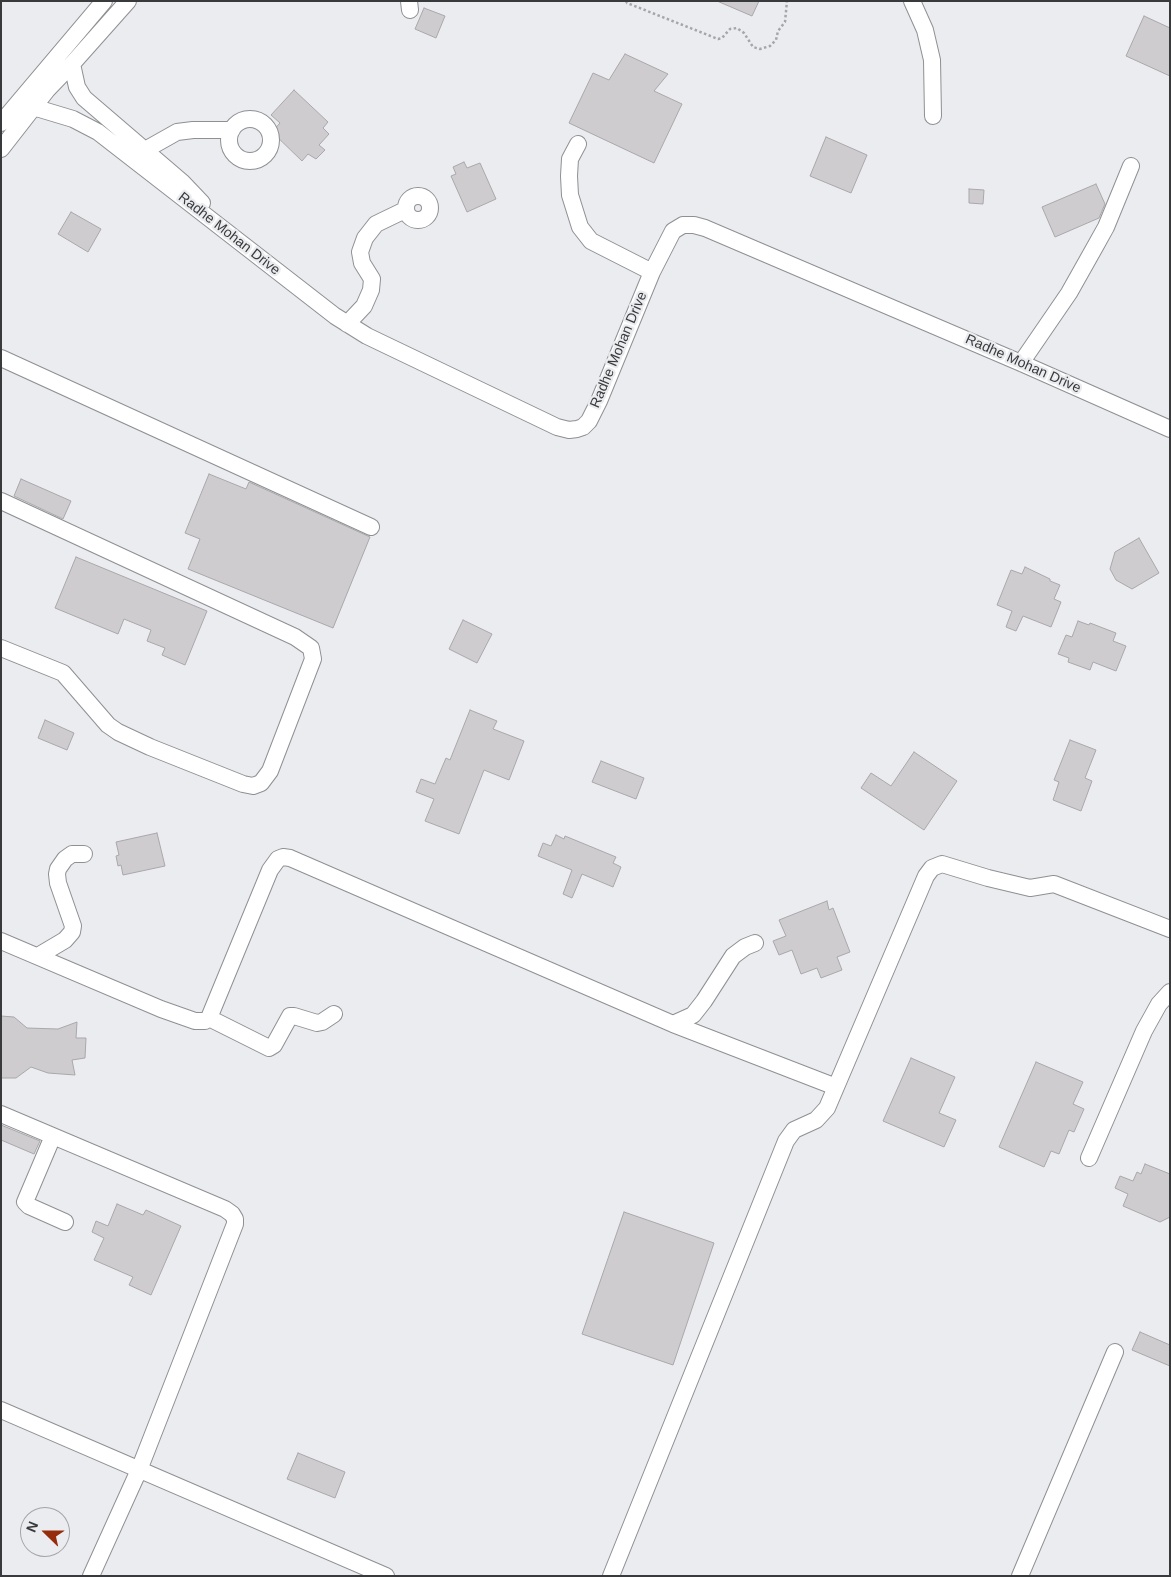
<!DOCTYPE html>
<html>
<head>
<meta charset="utf-8">
<style>
	body { margin:0 }
	#map { position:relative; width:1171px; height:1577px; overflow:hidden; background:#eaecef; font-family:Helvetica,sans-serif }
	canvas { display:block }
	.frame { position:absolute; inset:0; border:2px solid #393a3b; pointer-events:none }
	.north { position:absolute; left:20px; top:1507px; width:50px; height:50px; box-sizing:border-box; background:#eaecef; border:1px solid #a3a5a7; border-radius:50%; rotate:292deg; font-size:14px; font-weight:700; line-height:20px; text-align:center; color:#393a3b }
	.north::after { content:''; display:block; margin:auto; width:18px; height:22px; background:#952d0d; clip-path:polygon(50% 0,100% 100%,50% 72%,0 100%) }
</style>
</head>
<body>
<div id="map">
<canvas width="1171" height="1577"></canvas>
<div class="frame"></div>
<div class="north">N</div>
</div>
<script>
const ctx = document.querySelector('canvas').getContext('2d');
ctx.lineJoin = 'round';
function fill(path, color) {
  ctx.fillStyle = color;
  ctx.fill(path, 'evenodd');
}
function toPath(rows) {
  const path = new Path2D();
  for (const r of rows) {
    if (r.length === 3) {
      path.moveTo(r[0] + r[2], r[1]);
      path.arc(r[0], r[1], r[2], 0, 2 * Math.PI);
      continue;
    }
    path.moveTo(r[0], r[1]);
    for (let i = 2; i < r.length; i += 2) path.lineTo(r[i], r[i + 1]);
  }
  return path;
}
function trace(path, color, width, dash) {
  ctx.strokeStyle = color;
  ctx.lineWidth = width;
  ctx.lineCap = dash ? 'butt' : 'round';
  ctx.setLineDash(dash || []);
  ctx.stroke(path);
}
function label(font, color, halo, rows, align = 'center') {
  ctx.font = font + ' Helvetica,sans-serif';
  ctx.lineWidth = 4.5;
  ctx.setLineDash([]);
  ctx.textBaseline = 'middle';
  ctx.strokeStyle = halo;
  ctx.fillStyle = color;
  for (const [text, x, y, turn = 0] of rows) {
    ctx.save();
    ctx.translate(x, y);
    ctx.rotate((+turn || 0) * Math.PI / 180);
    ctx.textAlign = isNaN(turn) ? turn : align;
    if (halo) ctx.strokeText(text, 0, 0);
    ctx.fillText(text, 0, 0);
    ctx.restore();
  }
}
const building = toPath([
	[717,1,759,1,752,16,717,1],
	[424,8,445,16,436,38,415,29,424,8],
	[1144,16,1170,28,1170,76,1126,56,1144,16],
	[625,54,668,74,654,91,682,104,654,163,569,123,593,73,609,80,625,54],
	[294,90,328,122,323,128,329,134,319,145,325,150,316,159,308,154,302,161,272,132,280,123,271,115,294,90],
	[826,137,867,155,851,193,810,176,826,137],
	[464,162,467,168,480,163,496,199,467,212,451,176,456,174,453,167,464,162],
	[1096,184,1105,204,1099,218,1055,237,1042,207,1096,184],
	[969,189,984,190,983,204,969,203,969,189],
	[71,212,101,229,88,252,58,234,71,212],
	[209,474,246,489,249,482,370,537,333,628,188,569,200,539,185,533,209,474],
	[21,479,71,501,63,519,14,496,21,479],
	[1139,538,1159,573,1132,589,1116,580,1110,569,1115,552,1139,538],
	[76,557,207,611,185,665,162,655,165,648,147,641,151,630,124,619,118,634,55,608,76,557],
	[1025,567,1050,579,1050,581,1060,585,1054,599,1061,602,1051,627,1023,616,1016,631,1006,627,1012,611,997,605,1011,570,1022,574,1025,567],
	[463,620,492,634,477,663,449,649,463,620],
	[1078,621,1089,625,1090,623,1116,633,1113,641,1126,646,1116,671,1093,662,1090,670,1068,662,1069,658,1058,654,1066,635,1072,637,1078,621],
	[470,710,497,721,493,729,524,741,509,780,484,770,459,834,425,821,434,799,416,792,421,779,435,784,446,758,450,760,470,710],
	[45,720,74,733,67,750,38,738,45,720],
	[1070,740,1096,750,1085,778,1092,781,1081,811,1053,800,1059,782,1054,780,1070,740],
	[914,752,957,781,924,830,861,788,871,773,891,786,914,752],
	[601,761,644,778,636,799,592,782,601,761],
	[157,833,165,866,123,875,121,865,118,866,116,856,119,855,116,842,157,833],
	[556,835,564,839,565,836,616,857,613,863,621,867,613,887,582,874,572,898,563,894,572,870,538,856,543,843,551,846,556,835],
	[827,901,829,910,833,908,850,952,837,957,842,970,821,978,817,968,801,974,792,950,779,955,773,941,786,936,779,920,827,901],
	[1,1016,14,1017,27,1028,58,1029,77,1022,76,1038,86,1038,85,1058,72,1060,75,1075,48,1073,31,1067,16,1078,1,1078,1,1016],
	[911,1058,955,1077,939,1113,956,1120,944,1147,883,1121,911,1058],
	[1036,1062,1083,1082,1073,1104,1084,1109,1074,1132,1069,1130,1059,1154,1051,1151,1044,1167,999,1147,1036,1062],
	[1,1125,40,1141,34,1154,1,1140,1,1125],
	[1145,1164,1170,1174,1170,1217,1160,1222,1123,1206,1128,1194,1115,1188,1120,1176,1133,1181,1137,1172,1141,1174,1145,1164],
	[117,1204,143,1215,146,1210,181,1226,151,1295,129,1285,133,1277,94,1260,104,1238,92,1232,96,1221,108,1226,117,1204],
	[624,1212,714,1243,673,1365,582,1334,624,1212],
	[1140,1332,1170,1345,1170,1366,1132,1350,1140,1332],
	[298,1453,345,1472,335,1498,287,1479,298,1453]
]);
fill(building, '#cfcccf');
trace(building, '#aaa7aa', 1);
const minor = toPath([
	[409,1,410,10],
	[912,1,925,30,932,60,933,116],
	[72,64,77,87,84,98,182,182,202,203],
	[33,107,73,119,98,132,335,316,367,336,557,427,569,430,577,429,583,427,589,421,599,401,652,272,673,231,683,225,694,225,705,228,1021,363,1170,429],
	[250,140,21],
	[1,123,104,1],
	[578,144,570,159,569,176,570,195,580,227,591,241,652,272],
	[1,149,47,90,72,64,128,1],
	[145,150,177,132,193,130,232,130],
	[418,208,12],
	[347,324,364,306,371,290,372,279,362,263,360,252,365,238,376,224,405,210],
	[1,358,371,527],
	[1021,363,1069,293,1096,245,1106,227,1131,166],
	[1,501,295,637,311,648,313,659,270,771,261,783,253,786,243,784,150,747,118,732,108,725,63,673,1,648],
	[1,941,161,1009,195,1021,205,1021,209,1018,270,870,278,859,283,857,290,858,673,1024,836,1087],
	[38,956,65,940,72,932,73,926,58,883,57,874,58,869,65,859,72,854,84,854],
	[209,1018,269,1048,274,1045,290,1016,294,1016,317,1023,322,1022,334,1014],
	[673,1024,693,1015,704,1001,733,956,745,947,755,943],
	[1,1114,225,1209,232,1214,235,1219,235,1224,139,1470,91,1576],
	[53,1136,25,1202,29,1206,65,1222],
	[1089,1158,1144,1031,1159,1004,1170,992],
	[1,1410,386,1576],
	[611,1576,786,1141,794,1130,816,1120,827,1108,926,876,932,868,942,864,988,878,1030,888,1054,884,1170,929],
	[1020,1576,1115,1352]
]);
trace(minor, '#8e9093', 18);
trace(toPath([
	[626,1,627,3,718,39,722,38,730,29,737,28,744,33,753,47,760,49,770,46,776,40,778,31,785,22,787,1]
]), '#a5a6a9', 2.5, [2.5, 2.5]);
trace(minor, '#fff', 16);
label('14px', '#393a3b', '#eaecef', [
	["Radhe Mohan Drive",229,234,38],
	["Radhe Mohan Drive",619,350,-67],
	["Radhe Mohan Drive",1023,364,24]
]);
</script>
</body>
</html>
